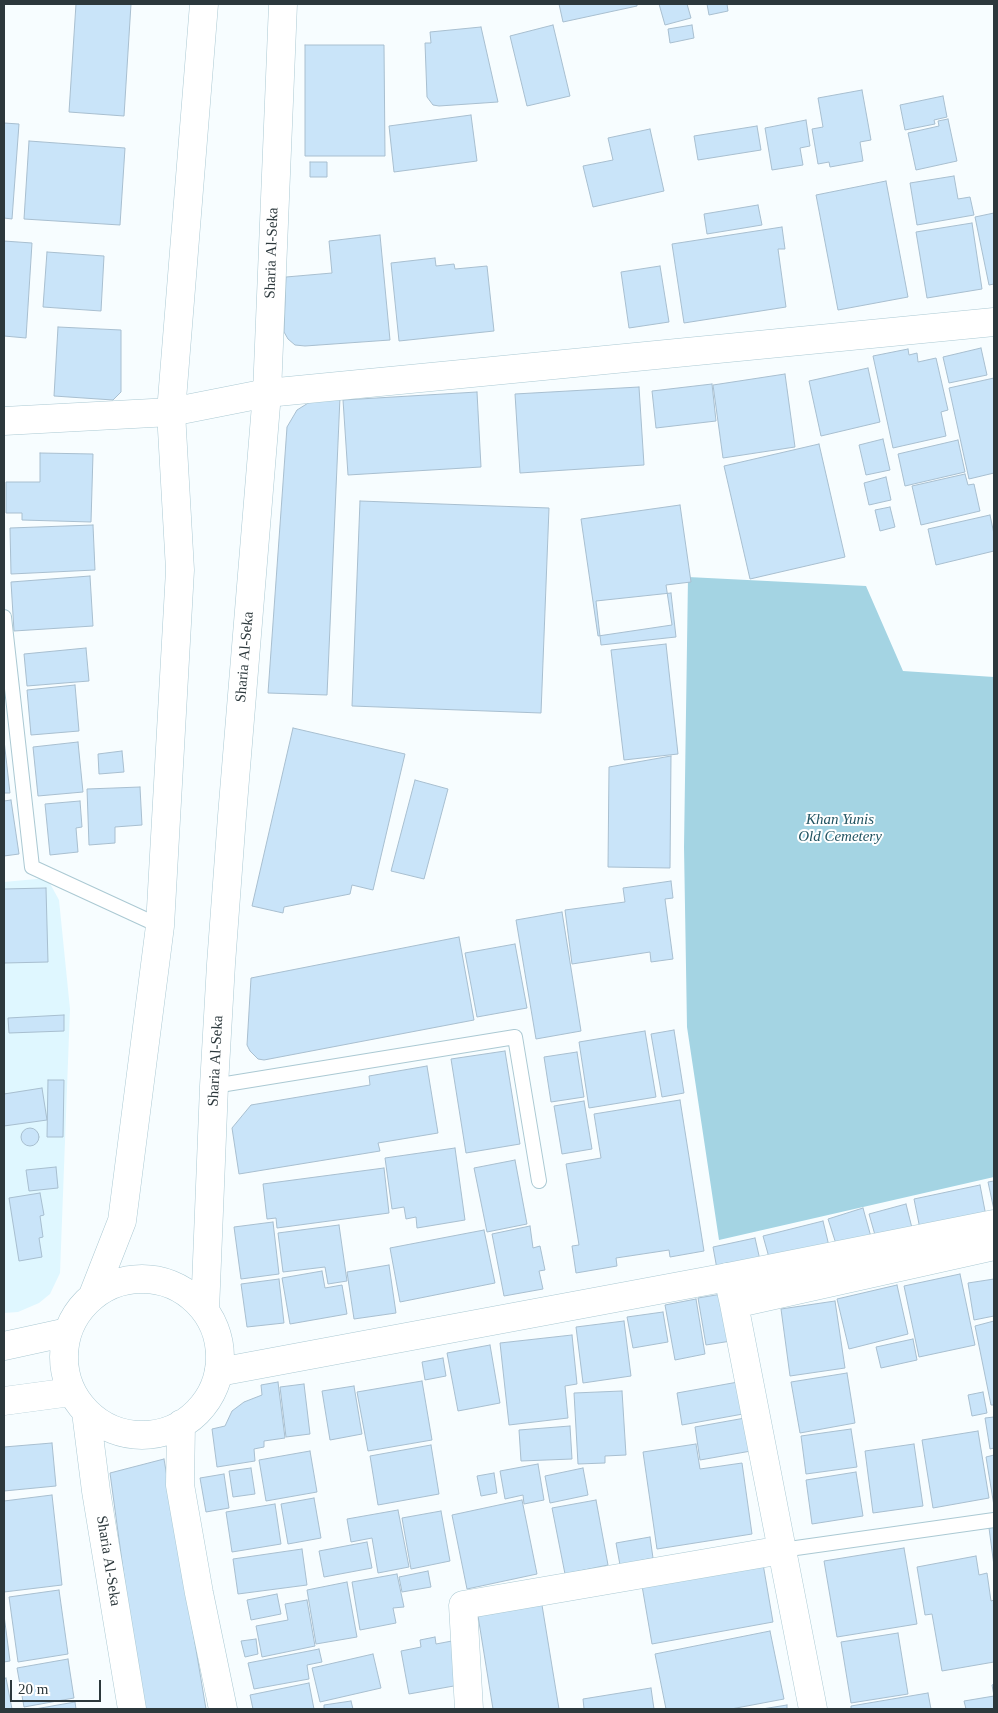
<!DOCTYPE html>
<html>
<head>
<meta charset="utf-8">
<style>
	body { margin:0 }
	#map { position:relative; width:998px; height:1713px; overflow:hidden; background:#f7fdff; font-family:Georgia,serif }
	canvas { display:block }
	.frame { position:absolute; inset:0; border:5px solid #2c383c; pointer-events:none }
	.scale { position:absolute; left:10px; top:1680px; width:91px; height:22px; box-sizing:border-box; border:2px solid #2c383c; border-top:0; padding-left:6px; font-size:15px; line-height:18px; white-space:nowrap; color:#2c383c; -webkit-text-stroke:4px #fff; paint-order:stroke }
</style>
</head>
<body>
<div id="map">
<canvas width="998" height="1713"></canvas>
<div class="frame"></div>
<div class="scale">20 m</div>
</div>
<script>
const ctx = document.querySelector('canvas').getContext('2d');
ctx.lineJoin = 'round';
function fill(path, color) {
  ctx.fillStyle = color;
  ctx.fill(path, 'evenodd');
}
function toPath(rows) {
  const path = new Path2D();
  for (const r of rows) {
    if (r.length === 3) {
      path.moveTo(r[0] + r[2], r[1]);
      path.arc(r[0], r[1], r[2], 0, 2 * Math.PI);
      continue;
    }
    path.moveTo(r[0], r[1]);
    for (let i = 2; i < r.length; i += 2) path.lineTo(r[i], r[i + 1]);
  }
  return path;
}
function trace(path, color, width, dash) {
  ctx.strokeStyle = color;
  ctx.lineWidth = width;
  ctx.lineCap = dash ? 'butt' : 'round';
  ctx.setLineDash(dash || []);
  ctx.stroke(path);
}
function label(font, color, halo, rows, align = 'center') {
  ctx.font = font + ' Georgia,serif';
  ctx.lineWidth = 4;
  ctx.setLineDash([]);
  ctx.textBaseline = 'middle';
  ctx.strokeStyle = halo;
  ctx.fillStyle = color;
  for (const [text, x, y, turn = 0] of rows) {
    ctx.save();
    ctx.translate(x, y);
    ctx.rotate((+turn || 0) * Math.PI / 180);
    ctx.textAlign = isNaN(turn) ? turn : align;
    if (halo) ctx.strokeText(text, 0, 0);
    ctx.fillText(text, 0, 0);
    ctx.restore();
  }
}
fill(toPath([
	[47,878,59,900,70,1009,60,1273,50,1294,39,1303,18,1312,4,1313,4,882]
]), '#dff7ff');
fill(toPath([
	[688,577,866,586,903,671,994,677,994,1177,719,1240,687,1027,684,847]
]), '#a4d4e3');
const building = toPath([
	[76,4,131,4,124,116,69,112,76,4],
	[559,4,637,4,637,6,563,22,559,4],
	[659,4,687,4,691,18,665,25,659,4],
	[707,4,727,4,728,11,709,15,707,4],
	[553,25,570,96,527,106,510,36,553,25],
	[692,25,694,38,670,43,668,29,692,25],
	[481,27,498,102,439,106,433,105,427,97,425,43,431,43,430,32,481,27],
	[305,45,384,45,385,156,305,156,305,45],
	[862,90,871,140,860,142,863,161,830,167,829,162,818,164,812,129,823,127,818,98,862,90],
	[943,96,947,117,934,120,935,124,905,130,900,105,943,96],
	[471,115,477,161,394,172,389,126,471,115],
	[948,119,957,161,916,170,908,133,939,126,938,121,948,119],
	[806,120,810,146,800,148,803,165,772,170,765,128,806,120],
	[4,123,19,124,12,219,4,218,4,123],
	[757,126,761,150,698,160,694,136,757,126],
	[650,129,664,191,593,207,583,166,613,160,608,138,650,129],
	[29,141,125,148,120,225,24,219,29,141],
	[310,162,327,162,327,177,310,177,310,162],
	[954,176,958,199,970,197,974,215,917,225,910,183,954,176],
	[886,181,908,297,838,310,816,195,886,181],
	[758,205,762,225,707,234,704,214,758,205],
	[994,213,994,284,989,285,975,217,994,213],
	[972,223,982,289,927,298,916,232,972,223],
	[782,227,785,249,778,249,786,307,684,323,672,244,782,227],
	[380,235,390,340,305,346,295,345,288,339,284,332,286,277,332,273,329,241,380,235],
	[4,241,32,243,26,338,4,336,4,241],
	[47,252,104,256,101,311,43,307,47,252],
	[435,258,436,266,454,264,455,269,487,266,494,331,399,341,391,263,435,258],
	[660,266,669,322,629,328,621,272,660,266],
	[58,327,121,330,121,392,113,400,54,396,58,327],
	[981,348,987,375,949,383,943,357,981,348],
	[908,349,909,355,917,353,918,362,936,358,948,410,941,412,946,436,893,448,873,356,908,349],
	[868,368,880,422,821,436,809,381,868,368],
	[785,374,795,447,723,458,713,385,785,374],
	[994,378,994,473,969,479,949,388,994,378],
	[712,384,716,421,656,428,652,391,712,384],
	[639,387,644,465,520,473,515,394,639,387],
	[477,392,481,467,348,475,343,400,477,392],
	[340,397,327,695,268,693,287,427,297,410,313,400,340,397],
	[883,439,890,470,866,475,859,445,883,439],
	[958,440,965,472,905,486,898,454,958,440],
	[819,444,845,557,750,579,724,466,819,444],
	[40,453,93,454,91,522,22,520,22,513,6,513,6,482,40,482,40,453],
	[965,474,968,485,974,484,980,511,921,525,912,486,965,474],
	[886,477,891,500,869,505,864,483,886,477],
	[360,501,549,508,541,713,352,706,360,501],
	[680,505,691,582,666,585,672,625,598,636,581,519,680,505],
	[890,507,895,527,880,531,875,510,890,507],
	[990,515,994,534,994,551,936,565,928,529,990,515],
	[93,525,95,570,11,574,10,528,93,525],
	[90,576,93,626,14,631,11,582,90,576],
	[671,593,676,637,601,645,596,601,671,593],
	[666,644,678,754,624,760,611,650,666,644],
	[86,648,89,681,27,686,24,654,86,648],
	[75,685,79,731,31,735,27,690,75,685],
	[293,728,405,754,373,890,352,885,350,894,284,907,283,913,252,906,293,728],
	[4,740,10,793,4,793,4,740],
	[78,742,83,792,38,796,33,747,78,742],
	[122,751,124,772,99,774,98,754,122,751],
	[671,756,670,868,608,867,609,767,671,756],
	[415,780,448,789,424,879,391,871,415,780],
	[140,787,142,825,115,827,115,843,89,845,87,789,140,787],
	[11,800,19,854,4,856,4,801,11,800],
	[80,801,82,827,76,828,78,852,50,855,45,804,80,801],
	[671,881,673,898,665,899,673,959,651,962,650,952,572,964,565,910,625,902,623,888,671,881],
	[46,888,48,962,4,963,4,889,46,888],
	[562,912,581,1031,536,1039,516,920,562,912],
	[459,937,474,1020,264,1060,258,1059,250,1051,247,1045,251,978,459,937],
	[515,944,527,1008,477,1017,465,953,515,944],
	[64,1015,64,1031,9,1033,8,1018,64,1015],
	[674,1030,684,1093,662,1097,651,1034,674,1030],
	[645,1031,656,1097,589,1108,579,1042,645,1031],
	[505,1051,520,1144,466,1153,451,1059,505,1051],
	[577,1052,584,1097,551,1102,544,1057,577,1052],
	[427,1066,438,1133,378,1143,380,1151,239,1174,232,1128,251,1105,370,1085,369,1076,427,1066],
	[48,1080,64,1080,63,1137,47,1137,48,1080],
	[42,1088,47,1120,4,1126,4,1094,42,1088],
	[680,1100,704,1251,670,1257,669,1250,616,1258,617,1266,576,1273,572,1246,579,1245,566,1164,601,1158,594,1114,680,1100],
	[584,1101,592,1149,562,1154,554,1106,584,1101],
	[30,1137,9],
	[455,1148,465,1220,417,1228,416,1217,406,1219,404,1207,392,1209,385,1158,455,1148],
	[515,1160,527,1224,487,1232,474,1168,515,1160],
	[56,1167,58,1188,29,1191,26,1170,56,1167],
	[384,1168,389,1213,277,1228,276,1218,267,1219,263,1184,384,1168],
	[994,1181,994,1210,988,1182,994,1181],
	[980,1185,986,1216,920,1229,914,1199,980,1185],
	[40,1193,44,1215,40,1216,43,1237,39,1238,42,1257,19,1261,9,1198,40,1193],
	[906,1204,913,1232,877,1242,869,1214,906,1204],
	[863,1208,871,1237,837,1247,828,1219,863,1208],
	[823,1221,829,1246,770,1261,763,1236,823,1221],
	[273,1222,279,1274,241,1279,234,1227,273,1222],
	[339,1225,347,1281,328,1284,325,1267,283,1272,278,1233,339,1225],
	[530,1226,533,1248,540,1246,545,1270,539,1271,543,1289,504,1296,492,1234,530,1226],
	[484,1230,495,1283,400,1302,390,1248,484,1230],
	[755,1238,760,1260,717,1269,713,1247,755,1238],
	[389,1265,396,1313,354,1319,347,1272,389,1265],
	[322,1271,325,1288,342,1285,347,1314,290,1324,282,1278,322,1271],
	[960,1274,975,1345,919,1357,904,1286,960,1274],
	[279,1279,284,1323,247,1327,241,1284,279,1279],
	[994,1279,994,1316,974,1320,968,1283,994,1279],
	[897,1285,908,1334,849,1349,837,1299,897,1285],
	[722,1294,731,1341,706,1345,698,1298,722,1294],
	[696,1299,705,1354,675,1360,665,1305,696,1299],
	[835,1301,845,1368,790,1376,781,1309,835,1301],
	[663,1312,668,1342,633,1348,627,1317,663,1312],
	[624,1321,631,1376,583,1383,576,1327,624,1321],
	[994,1321,994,1405,991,1405,975,1326,994,1321],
	[572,1335,577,1384,565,1386,568,1418,509,1425,500,1343,572,1335],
	[913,1339,917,1360,881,1368,876,1347,913,1339],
	[490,1345,500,1403,458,1411,447,1353,490,1345],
	[443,1358,446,1376,425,1380,422,1362,443,1358],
	[847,1373,855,1423,800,1433,791,1382,847,1373],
	[422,1381,432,1440,368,1451,357,1392,422,1381],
	[278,1382,285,1438,264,1441,264,1447,254,1449,255,1461,217,1467,212,1429,225,1426,232,1411,244,1402,262,1395,261,1385,278,1382],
	[738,1382,743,1414,682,1425,677,1393,738,1382],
	[304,1384,310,1434,286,1437,280,1387,304,1384],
	[354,1386,362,1434,330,1440,322,1391,354,1386],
	[622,1391,626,1455,605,1456,605,1463,578,1464,574,1393,622,1391],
	[983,1392,987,1413,972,1416,968,1395,983,1392],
	[994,1417,994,1448,990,1449,985,1418,994,1417],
	[745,1418,751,1451,700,1460,695,1427,745,1418],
	[570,1426,572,1459,521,1461,519,1430,570,1426],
	[851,1429,857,1467,806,1474,801,1436,851,1429],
	[978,1431,989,1498,933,1508,922,1440,978,1431],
	[52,1443,56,1486,4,1491,4,1447,52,1443],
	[696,1444,700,1469,742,1463,752,1534,657,1549,643,1452,696,1444],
	[914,1444,923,1506,873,1513,865,1451,914,1444],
	[431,1445,439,1494,378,1505,370,1456,431,1445],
	[310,1451,317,1492,266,1501,259,1460,310,1451],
	[994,1455,994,1506,986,1457,994,1455],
	[164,1459,206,1709,142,1709,110,1473,164,1459],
	[538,1464,544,1500,524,1504,523,1495,505,1499,500,1471,538,1464],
	[251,1468,255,1494,233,1497,229,1471,251,1468],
	[583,1468,588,1495,550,1503,545,1476,583,1468],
	[856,1472,863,1516,812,1524,806,1480,856,1472],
	[494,1473,497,1493,481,1496,477,1476,494,1473],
	[224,1474,229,1508,206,1512,200,1478,224,1474],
	[52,1495,62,1585,4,1592,4,1501,52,1495],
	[314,1498,321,1538,288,1544,281,1504,314,1498],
	[522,1500,537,1574,467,1589,452,1515,522,1500],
	[596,1500,608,1565,565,1574,552,1508,596,1500],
	[275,1504,281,1544,232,1552,226,1512,275,1504],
	[398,1510,409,1567,378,1573,372,1538,351,1542,347,1519,398,1510],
	[441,1511,450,1561,411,1569,402,1518,441,1511],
	[994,1527,994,1566,989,1528,994,1527],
	[650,1537,653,1558,620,1565,616,1543,650,1537],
	[367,1542,372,1568,324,1577,319,1551,367,1542],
	[904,1548,917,1624,837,1637,824,1561,904,1548],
	[302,1549,307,1585,238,1594,233,1559,302,1549],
	[976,1556,979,1575,987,1573,991,1601,994,1600,994,1662,942,1671,932,1614,925,1615,917,1567,976,1556],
	[762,1558,773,1622,652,1644,641,1580,762,1558],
	[428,1571,431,1587,402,1592,399,1577,428,1571],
	[397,1574,404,1607,393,1608,396,1623,360,1630,352,1582,397,1574],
	[347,1582,357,1637,316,1644,307,1590,347,1582],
	[59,1590,68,1654,18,1662,9,1597,59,1590],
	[277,1594,281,1614,251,1620,247,1600,277,1594],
	[307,1600,315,1646,262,1657,256,1626,288,1620,285,1604,307,1600],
	[542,1605,559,1709,493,1709,478,1616,542,1605],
	[4,1615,10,1661,4,1662,4,1615],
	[770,1631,784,1699,731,1709,666,1709,655,1654,770,1631],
	[898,1633,908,1694,851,1703,841,1642,898,1633],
	[435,1637,436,1644,457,1640,465,1684,409,1694,401,1651,421,1647,420,1640,435,1637],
	[256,1639,258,1654,245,1657,241,1641,256,1639],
	[319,1649,322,1662,307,1665,309,1679,254,1689,248,1663,319,1649],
	[373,1654,381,1688,320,1702,312,1668,373,1654],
	[68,1659,74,1698,24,1707,17,1668,68,1659],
	[6,1678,12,1709,4,1709,4,1679,6,1678],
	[309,1683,314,1709,253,1709,250,1695,309,1683],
	[994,1684,994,1709,966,1709,964,1701,994,1696,992,1685,994,1684],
	[651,1688,654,1709,584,1709,583,1699,651,1688],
	[928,1693,931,1709,851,1709,851,1706,928,1693],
	[351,1701,353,1709,324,1709,324,1705,351,1701],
	[75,1702,76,1709,35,1709,75,1702],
	[787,1705,787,1709,762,1709,787,1705]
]);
fill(building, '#c9e4f9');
trace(building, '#a8bfd0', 1);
const service = toPath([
	[4,617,32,867,160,926],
	[214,1086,515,1037,539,1181],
	[782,1550,994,1520]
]);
const minor = toPath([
	[4,421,171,412,267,393,994,322],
	[728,1277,734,1304,813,1709],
	[734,1304,994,1246],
	[469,1709,463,1605,782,1550]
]);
const tertiary = toPath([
	[219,1372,728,1277,994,1224]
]);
const secondary = toPath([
	[142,1357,78],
	[93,1295,122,1221,160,926,180,570,171,412,204,4],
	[205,1311,214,1086,221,964,232,816,267,393,283,4],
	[4,1346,68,1332],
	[4,1401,71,1392],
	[86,1412,96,1491,132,1709],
	[181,1424,180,1485,199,1593,223,1709]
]);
trace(service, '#abc9d3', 16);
trace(minor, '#abc9d3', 29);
trace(tertiary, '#abc9d3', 29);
trace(secondary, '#abc9d3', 29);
trace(service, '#fff', 14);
trace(minor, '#fff', 28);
trace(tertiary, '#fff', 28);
trace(secondary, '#fff', 28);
label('15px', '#2c383c', '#fff', [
	["Sharia Al-Seka",272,253,-88],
	["Sharia Al-Seka",245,657,-85],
	["Sharia Al-Seka",216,1061,-87],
	["Sharia Al-Seka",108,1561,81]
]);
label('italic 15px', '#225462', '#fff', [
	["Khan Yunis",840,820],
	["Old Cemetery",840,837]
]);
</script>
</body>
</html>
